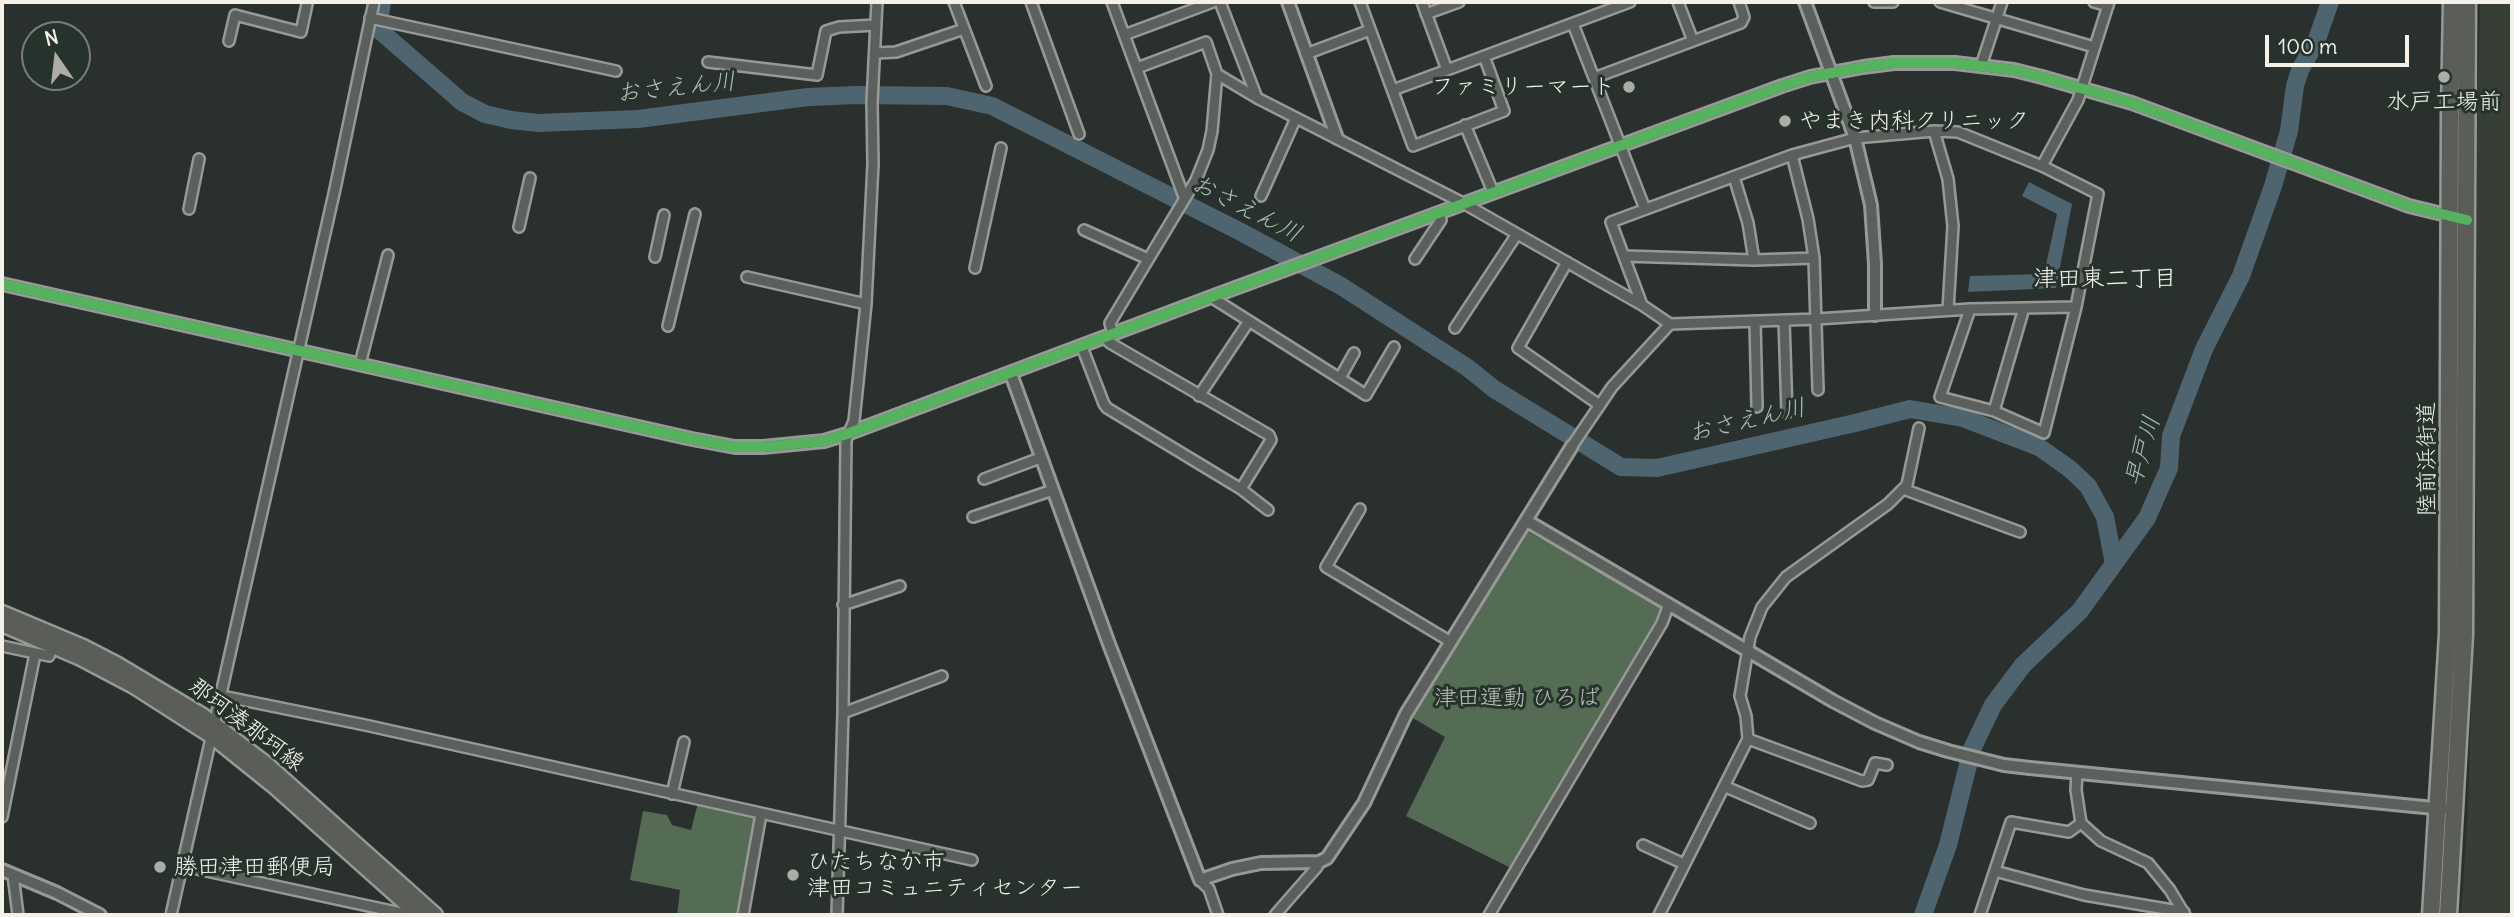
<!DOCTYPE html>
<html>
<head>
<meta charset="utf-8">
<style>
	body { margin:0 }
	#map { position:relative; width:2514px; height:917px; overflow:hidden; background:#29302d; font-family:Delius,sans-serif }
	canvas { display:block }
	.frame { position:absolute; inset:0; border:4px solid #f4f1e8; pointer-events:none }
	.north { position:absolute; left:21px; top:21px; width:70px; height:70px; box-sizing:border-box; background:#26332d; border:2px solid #787f78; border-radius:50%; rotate:346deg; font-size:19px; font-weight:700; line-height:28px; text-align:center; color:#f4f1e8 }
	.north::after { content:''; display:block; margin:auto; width:24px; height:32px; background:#adada7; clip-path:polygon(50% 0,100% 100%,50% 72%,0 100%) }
	.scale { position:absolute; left:2265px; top:35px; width:144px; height:32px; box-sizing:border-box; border:4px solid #f4f1e8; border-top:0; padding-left:9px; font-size:21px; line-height:24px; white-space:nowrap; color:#f4f1e8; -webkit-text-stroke:5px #26332d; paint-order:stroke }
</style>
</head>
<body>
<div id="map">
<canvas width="2514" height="917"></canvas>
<div class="frame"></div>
<div class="north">N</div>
<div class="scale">100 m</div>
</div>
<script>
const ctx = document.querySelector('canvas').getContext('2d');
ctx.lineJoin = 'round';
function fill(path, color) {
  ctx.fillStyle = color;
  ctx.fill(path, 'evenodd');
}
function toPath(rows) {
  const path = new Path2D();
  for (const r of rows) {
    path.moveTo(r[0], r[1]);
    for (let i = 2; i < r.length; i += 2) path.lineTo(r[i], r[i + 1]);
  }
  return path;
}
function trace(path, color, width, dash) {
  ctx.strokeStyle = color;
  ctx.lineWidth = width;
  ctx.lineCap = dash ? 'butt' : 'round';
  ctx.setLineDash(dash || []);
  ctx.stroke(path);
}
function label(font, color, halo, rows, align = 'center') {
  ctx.font = font + ' Delius,"Klee One",sans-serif';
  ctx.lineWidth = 6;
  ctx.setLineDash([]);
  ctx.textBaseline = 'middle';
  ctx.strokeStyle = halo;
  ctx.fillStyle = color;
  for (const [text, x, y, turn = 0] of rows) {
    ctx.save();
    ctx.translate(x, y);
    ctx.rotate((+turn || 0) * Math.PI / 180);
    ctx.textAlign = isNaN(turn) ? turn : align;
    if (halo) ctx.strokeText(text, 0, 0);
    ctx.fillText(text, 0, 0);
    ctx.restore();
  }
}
fill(toPath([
	[2480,2,2512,2,2512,915,2461,915,2468,809,2476,537,2477,121]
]), '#363e35');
fill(toPath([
	[1527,531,1663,608,1511,868,1406,816,1445,737,1411,717],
	[698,803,757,814,740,915,677,915,680,890,630,880,643,811,667,815,672,825,691,830]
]), '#546b54');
fill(toPath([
	[2029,182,2072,204,2056,288,1968,292,1970,276,2044,274,2057,214,2022,196]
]), '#4e656f');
trace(toPath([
	[382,2,378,29,462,102,485,114,511,120,538,123,638,119,808,97,857,95,947,96,992,106,1241,232,1341,286,1468,368,1494,389,1621,467,1657,468,1855,423,1910,409,1963,418,2039,447,2070,469,2088,486,2105,517,2114,564],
	[1923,915,1948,845,1972,749,1993,705,2023,665,2080,611,2147,518,2169,468,2171,436,2204,349,2241,276,2273,186,2289,131,2295,86,2300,70,2316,42,2330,2]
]), '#4e656f', 18);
const minor = toPath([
	[954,2,986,86],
	[1031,2,1079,134],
	[1112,2,1184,197],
	[1220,2,1257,98],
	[1360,2,1413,146,1504,111,1484,56],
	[1422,2,1447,70],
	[1678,2,1693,41],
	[1874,2,1893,2],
	[1940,2,2094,47],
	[2094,2,2108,6],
	[1426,14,1459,2],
	[370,18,616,71],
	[1573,24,1645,209],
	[1124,35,1213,2],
	[229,41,235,15,301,32,307,4],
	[875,53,896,52,964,29],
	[1306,54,1370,30],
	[708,62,817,75,826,31,839,27,876,25],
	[1981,66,2002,2],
	[1217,74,1257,98,1463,203,1642,305,1670,324,1817,319,1970,309,2076,307],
	[1594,78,1741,23,1744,17,1739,2],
	[1393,90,1630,2],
	[1465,125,1493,192],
	[1934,131,1948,179,1953,226,1948,310],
	[1792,155,1808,219,1814,258,1818,390],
	[2042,166,2078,100,2109,2],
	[1734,177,1748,223,1754,260],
	[1261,196,1296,118],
	[189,209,199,159],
	[519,227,530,178],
	[1084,230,1148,259],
	[1624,256,1754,260,1814,258],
	[655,257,664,215],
	[1415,259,1441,220,1439,213],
	[1567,262,1518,348,1598,404],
	[975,268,1001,148],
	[747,277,866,304],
	[1211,297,1366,395,1394,347],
	[1642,305,1611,222,1792,155,1855,138,1934,131,1958,132,2042,166,2098,194,2076,307,2044,433,1994,411,1940,397,1970,309],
	[1784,320,1787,413],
	[1755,321,1757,407],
	[668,326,695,214],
	[1455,328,1517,234],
	[1113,335,1110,323,1196,180,1208,150,1212,131,1217,74,1206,42,1137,68],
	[1105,338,1110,343,1269,435,1271,440,1241,489],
	[1082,347,1104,404,1107,408,1241,489,1268,510],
	[360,364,388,255],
	[1340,378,1354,353],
	[1199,396,1249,321],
	[1994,411,2024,308],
	[1572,446,1612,387,1670,324],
	[984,479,1040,458],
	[1903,489,2020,532],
	[1360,509,1326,567,1451,642],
	[973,517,1053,490],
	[843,605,900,586],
	[2,646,49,656,53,646],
	[222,696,365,725,972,860],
	[843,713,942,676],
	[1748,739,1862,781,1868,780,1875,763,1887,765],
	[2077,773,2076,790,2081,823,2101,841,2148,863,2170,890,2185,915],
	[1726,787,1810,823],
	[672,794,684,742],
	[2,817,35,654],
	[1643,845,1684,864],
	[183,866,401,913,413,910],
	[1995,871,2084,895,2184,912],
	[13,875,18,915],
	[1200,880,1209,889,1218,915],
	[171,915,335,189,374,2],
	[743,915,761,814],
	[837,915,843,713,846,440,854,421,866,304,873,164,872,102,877,2],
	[1275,915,1317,867,1319,862],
	[1489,915,1662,623,1669,604],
	[1659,915,1748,739,1746,716,1740,696,1750,637,1762,607,1786,577,1888,504,1907,485,1919,428],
	[1980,915,2011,822,2069,832,2081,823]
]);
const tertiary = toPath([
	[1288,2,1337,138],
	[1805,2,1855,138,1871,205,1875,264,1875,315],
	[2,284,692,439,735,447,763,447,824,441,847,434,1211,297,1782,86,1810,77,1863,67,1894,63,1955,63,2014,70,2042,77,2132,103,2409,206,2467,220],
	[1011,374,1109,644,1200,880,1232,869,1261,863,1319,862,1327,858,1364,803,1406,714,1572,446],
	[1527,521,1833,701,1875,723,1919,742,1948,751,2004,765,2030,768,2444,809],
	[2,870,57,893,100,915]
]);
const primary = toPath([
	[2,613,83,647,116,664,203,716,266,764,435,915],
	[2,624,81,658,134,686,212,736,273,785,419,915]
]);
const trunk = toPath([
	[2431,915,2448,634,2450,111,2452,2],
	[2448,915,2464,635,2467,2]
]);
trace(minor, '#969996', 14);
trace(tertiary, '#969996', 16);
trace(primary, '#969996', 19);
trace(trunk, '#969996', 21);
trace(minor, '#5c605c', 9);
trace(tertiary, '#5c605c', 10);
trace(primary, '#5b5d58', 14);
trace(trunk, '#5b5d58', 16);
trace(toPath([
	[2,284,692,439,735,447,763,447,824,441,847,434,1211,297,1782,86,1810,77,1863,67,1894,63,1955,63,2014,70,2042,77,2132,103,2409,206,2467,220]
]), '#56b35d', 10);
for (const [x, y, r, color] of [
	[2444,77,7,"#adada7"],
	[1629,87,7,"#adada7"],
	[1785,121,7,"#adada7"],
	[160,867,7,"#adada7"],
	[793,875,7,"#adada7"]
]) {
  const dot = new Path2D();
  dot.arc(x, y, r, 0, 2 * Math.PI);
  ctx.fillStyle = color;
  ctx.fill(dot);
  trace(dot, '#26332d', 2.5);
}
label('23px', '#f4f1e8', '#26332d', [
	["ファミリーマート",1615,87,"right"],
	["水戸工場前",2444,102,"center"],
	["やまき内科クリニック",1799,121],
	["ひたちなか市",807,862],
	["津田コミュニティセンター",807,888],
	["勝田津田郵便局",174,867]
], 'left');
label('23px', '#f4f1e8', '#26332d', [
	["陸前浜街道",2427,459,-90],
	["那珂湊那珂線",246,725,37]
]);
label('23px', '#b7bfaf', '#26332d', [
	["津田運動 ひろば",1517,698]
]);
label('italic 24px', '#b3bbba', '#26332d', [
	["おさえん川",676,88,-6],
	["おさえん川",1246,209,27],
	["おさえん川",1747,421,-13],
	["早戸川",2143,451,-74]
]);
label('24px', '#f4f1e8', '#26332d', [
	["津田東二丁目",2105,279]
]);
</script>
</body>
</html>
